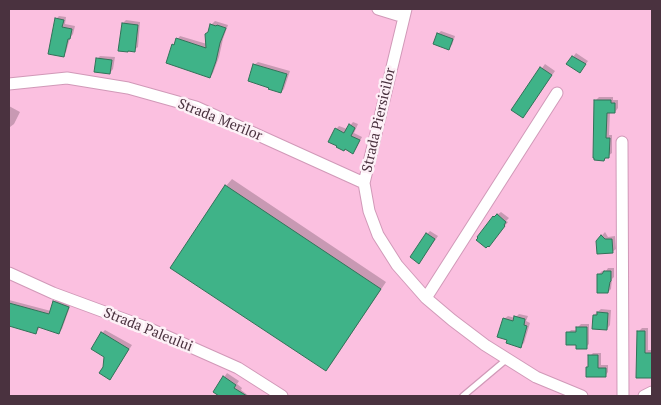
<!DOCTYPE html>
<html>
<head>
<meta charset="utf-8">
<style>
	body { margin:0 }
	#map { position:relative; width:661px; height:405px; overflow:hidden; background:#fbc0e0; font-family:"PT Serif",serif }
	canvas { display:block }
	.frame { position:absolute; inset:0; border:10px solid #4a323f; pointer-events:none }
</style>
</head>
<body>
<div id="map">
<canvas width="661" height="405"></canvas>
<div class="frame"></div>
</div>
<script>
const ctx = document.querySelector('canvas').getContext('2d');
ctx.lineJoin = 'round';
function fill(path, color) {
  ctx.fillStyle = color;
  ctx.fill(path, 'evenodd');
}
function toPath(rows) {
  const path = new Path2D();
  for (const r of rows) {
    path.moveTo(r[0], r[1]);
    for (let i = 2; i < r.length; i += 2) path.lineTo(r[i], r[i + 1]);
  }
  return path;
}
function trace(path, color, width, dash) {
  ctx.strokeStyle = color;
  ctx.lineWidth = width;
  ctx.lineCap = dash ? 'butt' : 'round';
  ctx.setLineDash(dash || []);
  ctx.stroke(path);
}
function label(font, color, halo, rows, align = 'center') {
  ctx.font = font + ' "PT Serif",serif';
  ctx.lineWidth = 5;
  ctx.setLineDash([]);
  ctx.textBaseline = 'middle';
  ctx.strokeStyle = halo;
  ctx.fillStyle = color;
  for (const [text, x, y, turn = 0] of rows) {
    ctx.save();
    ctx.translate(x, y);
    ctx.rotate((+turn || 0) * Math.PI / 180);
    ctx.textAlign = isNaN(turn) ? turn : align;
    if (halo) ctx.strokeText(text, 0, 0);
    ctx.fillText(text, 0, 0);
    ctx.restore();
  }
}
fill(toPath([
	[59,16,66,17,65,24,75,26,73,34,70,38,66,52,63,55,56,19],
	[126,20,140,22,138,47,134,50,123,23],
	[215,21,228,25,223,39,219,57,213,73,210,77,173,45,180,36,207,44,211,25],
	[441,31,455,36,452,45,448,48,438,34],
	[576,53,588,61,583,68,568,64],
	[100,56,115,57,113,69,110,73,97,59],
	[258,62,290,71,284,89,281,92,254,65],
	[545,64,555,71,526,113,513,109],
	[599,97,613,97,613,100,618,100,618,108,615,112,610,112,609,135,612,135,612,153,604,159,596,100],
	[9,106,20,112,14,124,10,127,9,127],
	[353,122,358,124,354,133,362,137,356,149,353,152,336,129,339,126,347,129],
	[232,179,386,282,332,363,326,370,226,186],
	[501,212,509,218,506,221,508,222,492,242,478,237,494,217],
	[430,231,438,236,422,259,427,234],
	[605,232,608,237,615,236,616,249,612,252,597,241],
	[608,268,614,268,614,277,612,279,611,289,608,292,599,274,602,271,606,271],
	[57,299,71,304,62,329,59,332,39,326,39,329,36,332,9,325,9,300,51,311,54,302],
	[601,309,611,310,610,325,607,329,594,315],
	[519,314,528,316,526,321,530,323,524,343,520,346,504,319,508,316,515,318],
	[581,324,589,324,589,344,586,347,577,344,568,333,571,330,578,330,578,327],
	[642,328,648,328,648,350,652,350,652,377,638,376,639,331],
	[105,330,132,345,113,375,110,379,104,367,105,356,102,333],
	[593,353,601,353,601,365,608,365,608,372,605,376,587,368,590,365,590,356],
	[227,373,239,381,237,384,242,388,241,390,249,396,227,396,225,395,221,396,214,392]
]), '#0003');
const building = toPath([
	[55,18,64,20,62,27,72,29,70,39,68,39,64,57,48,54,55,18],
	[122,23,138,25,135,52,128,51,128,52,118,51,122,23],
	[210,24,216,26,217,25,226,28,220,43,216,61,210,78,166,63,172,44,174,45,176,38,206,48,205,34,208,32,210,24],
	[437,33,453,39,449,50,433,44,437,33],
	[572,56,586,64,580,73,566,64,572,56],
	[96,58,112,60,110,74,94,72,96,58],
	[253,64,287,74,281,93,268,89,269,88,248,81,253,64],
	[540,67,552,75,523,118,511,110,540,67],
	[594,100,611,100,611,103,615,103,615,113,607,113,606,138,610,138,609,158,605,158,604,161,594,160,594,158,593,158,594,100],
	[349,124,355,128,351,136,360,140,353,154,345,149,344,151,336,147,337,146,328,142,335,128,344,133,349,124],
	[225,185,381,289,326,371,170,268,225,185],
	[497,214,506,222,504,225,505,226,489,247,488,246,486,248,476,240,478,238,477,237,493,216,494,217,497,214],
	[426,233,435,239,419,264,410,257,426,233],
	[601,235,605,239,612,239,613,253,597,254,596,241,601,235],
	[604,271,611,271,611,281,610,282,608,293,597,293,597,274,602,274,604,271],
	[53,301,69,307,59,334,38,327,36,334,9,326,9,303,49,314,53,301],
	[597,312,608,313,607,330,592,329,593,315,597,315,597,312],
	[514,316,525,319,524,325,527,326,521,348,506,343,507,340,497,337,503,318,513,321,514,316],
	[576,327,587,327,587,349,576,349,576,345,566,345,566,332,576,332,576,327],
	[637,331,645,331,645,353,652,353,652,378,636,378,637,331],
	[101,332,129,349,110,380,99,373,103,367,104,357,91,349,101,332],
	[588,355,598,355,598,368,606,368,606,377,586,377,586,367,588,367,588,355],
	[223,376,236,385,234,388,247,396,219,396,213,392,223,376]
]);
fill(building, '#3fb388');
trace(building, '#317258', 1);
const lane = toPath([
	[463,396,507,359]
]);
const street = toPath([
	[378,9,404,17],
	[406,9,364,183,369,211,378,235,397,265,426,298,452,320,485,345,536,377,582,396],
	[9,84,67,78,128,88,196,107,364,183],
	[622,142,623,396],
	[9,273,53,293,148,328,238,368,282,396],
	[426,298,557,93],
	[644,396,652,392]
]);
trace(lane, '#d199b8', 8);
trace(street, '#d199b8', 13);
trace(lane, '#fff', 5.5);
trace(street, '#fff', 11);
label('14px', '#4a323f', '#fdf1f7', [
	["Strada Merilor",220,120,22],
	["Strada Piersicilor",379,120,-77],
	["Strada Paleului",148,330,22]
]);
</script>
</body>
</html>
